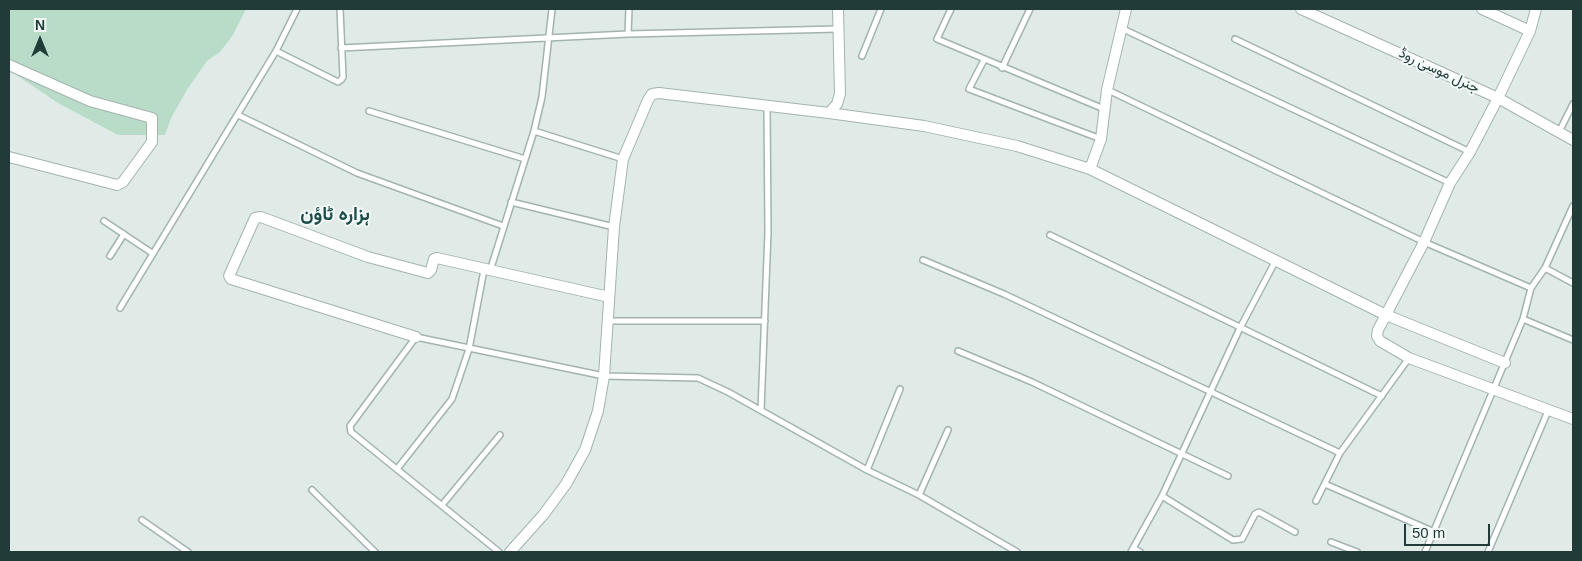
<!DOCTYPE html>
<html>
<head>
<meta charset="utf-8">
<style>
	body { margin:0 }
	#map { position:relative; width:1582px; height:561px; overflow:hidden; background:#e0ebe8; font-family:Arial,sans-serif }
	canvas { display:block }
	.frame { position:absolute; inset:0; border:10px solid #213b39; pointer-events:none }
	.north { position:absolute; left:15px; top:15px; width:50px; height:50px; -webkit-text-stroke:4px #f1f8f5; paint-order:stroke; rotate:0deg; font-size:14px; font-weight:700; line-height:20px; text-align:center; color:#213b39 }
	.north::after { content:''; display:block; margin:auto; width:18px; height:22px; background:#213b39; clip-path:polygon(50% 0,100% 100%,50% 72%,0 100%) }
	.scale { position:absolute; left:1404px; top:524px; width:86px; height:22px; box-sizing:border-box; border:2px solid #213b39; border-top:0; padding-left:6px; font-size:15px; line-height:18px; white-space:nowrap; color:#213b39; -webkit-text-stroke:4px #f1f8f5; paint-order:stroke }
</style>
</head>
<body>
<div id="map">
<canvas width="1582" height="561"></canvas>
<div class="frame"></div>
<div class="north">N</div>
<div class="scale">50 m</div>
</div>
<script>
const ctx = document.querySelector('canvas').getContext('2d');
ctx.lineJoin = 'round';
function fill(path, color) {
  ctx.fillStyle = color;
  ctx.fill(path, 'evenodd');
}
function toPath(rows) {
  const path = new Path2D();
  for (const r of rows) {
    path.moveTo(r[0], r[1]);
    for (let i = 2; i < r.length; i += 2) path.lineTo(r[i], r[i + 1]);
  }
  return path;
}
function trace(path, color, width, dash) {
  ctx.strokeStyle = color;
  ctx.lineWidth = width;
  ctx.lineCap = dash ? 'butt' : 'round';
  ctx.setLineDash(dash || []);
  ctx.stroke(path);
}
function label(font, color, halo, rows, align = 'center') {
  ctx.font = font + ' Arial,Vazirmatn,sans-serif';
  ctx.lineWidth = 4;
  ctx.setLineDash([]);
  ctx.textBaseline = 'middle';
  ctx.strokeStyle = halo;
  ctx.fillStyle = color;
  for (const [text, x, y, turn = 0] of rows) {
    ctx.save();
    ctx.translate(x, y);
    ctx.rotate((+turn || 0) * Math.PI / 180);
    ctx.textAlign = isNaN(turn) ? turn : align;
    if (halo) ctx.strokeText(text, 0, 0);
    ctx.fillText(text, 0, 0);
    ctx.restore();
  }
}
fill(toPath([
	[9,9,246,9,233,35,220,52,207,61,188,88,171,118,165,135,118,135,58,103,9,70]
]), '#b9dcc9');
const service = toPath([
	[951,9,937,39,1104,109],
	[1121,28,1450,183],
	[628,34,629,9],
	[1235,39,1470,152],
	[341,48,628,34,838,29],
	[276,51,338,82,341,80,343,77,340,9],
	[862,56,881,9],
	[984,60,969,89,1101,139],
	[1002,68,1030,9],
	[1108,90,1424,242,1531,288],
	[369,111,525,159],
	[238,115,357,173,503,226],
	[534,131,623,159],
	[1559,132,1573,104],
	[511,202,614,227],
	[104,221,152,253],
	[1050,235,1382,396],
	[110,256,124,234],
	[923,260,1004,294,1340,453],
	[1545,268,1573,283],
	[490,271,534,131,542,97,552,9],
	[120,308,276,51,297,9],
	[1523,319,1573,340],
	[608,321,765,321],
	[958,351,1032,382,1228,476],
	[761,410,768,232,767,106],
	[397,469,452,399,469,349,484,270],
	[867,470,900,389],
	[1325,484,1432,531],
	[312,490,375,552],
	[919,495,948,430],
	[1162,496,1233,540,1242,539,1255,514,1259,512,1295,532],
	[1316,501,1340,453,1409,358],
	[442,505,500,435],
	[142,520,188,552],
	[1331,542,1357,552],
	[1133,548,1140,552],
	[499,552,351,432,350,426,416,337,604,376,698,378,728,392,867,470,919,495,1017,552],
	[1131,552,1162,496,1240,328,1276,260],
	[1425,552,1523,319,1531,288,1545,268,1573,206],
	[1488,552,1548,411]
]);
const minor = toPath([
	[1301,9,1498,98,1573,140],
	[1482,9,1530,31],
	[1536,9,1530,31,1498,98,1470,152,1450,183,1424,242,1378,330,1377,336,1380,341,1409,358,1573,419],
	[9,65,90,101,152,118,152,142,123,182,117,185,9,157],
	[829,113,924,126,1017,146,1090,169,1386,315,1505,363],
	[1090,169,1101,139,1107,90,1126,9],
	[416,337,231,279,229,276,255,218,261,217,368,257,428,273,431,270,434,259,437,258,609,297],
	[510,552,544,514,566,484,585,450,598,411,604,376,614,227,623,159,648,100,652,94,659,93,829,113,837,104,840,94,838,9]
]);
trace(service, '#a3b3b0', 8);
trace(minor, '#a3b3b0', 12);
trace(service, '#fff', 5);
trace(minor, '#fff', 10);
label('14px', '#213b39', '#f1f8f5', [
	["جنرل موسیٰ روڈ",1439,71,25]
]);
label('bold 19px', '#1d4d4a', '#f1f8f5', [
	["ہزارہ ٹاؤن",335,215]
]);
</script>
</body>
</html>
